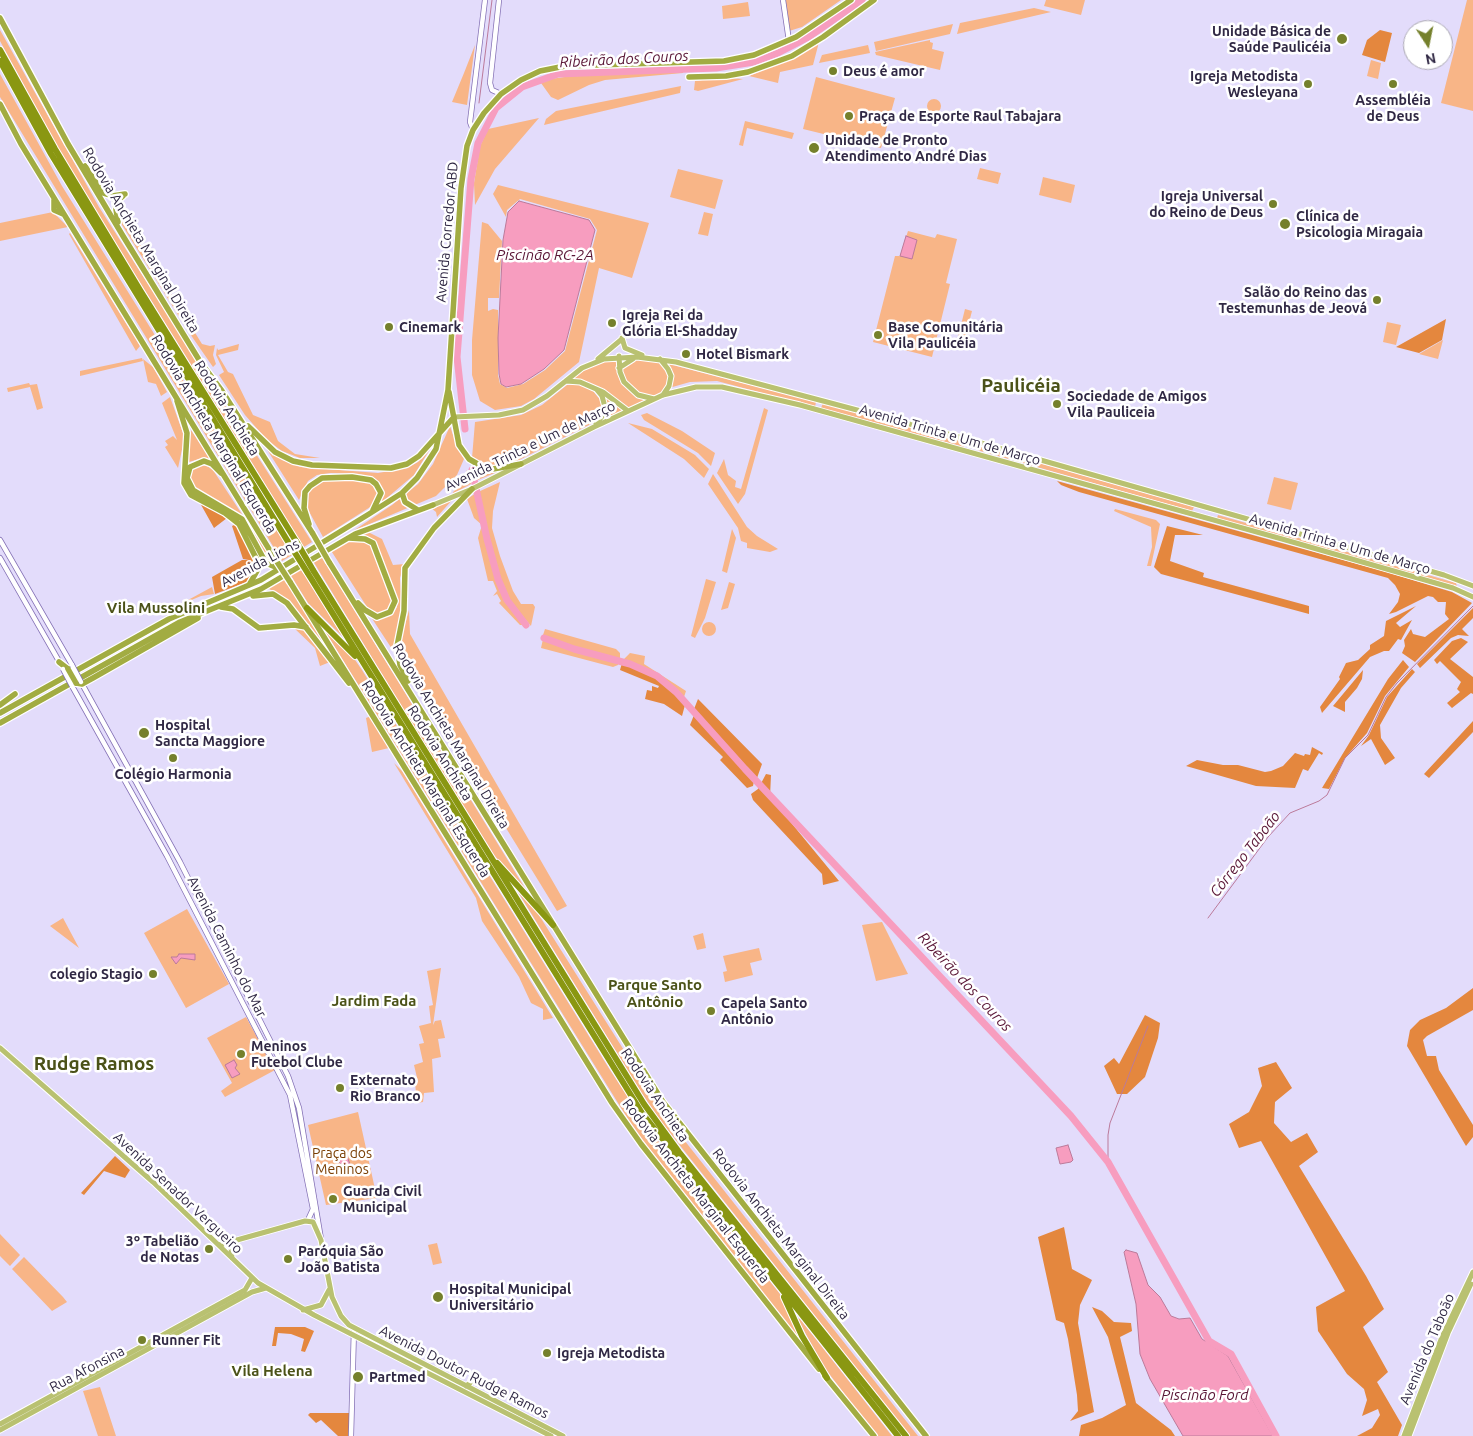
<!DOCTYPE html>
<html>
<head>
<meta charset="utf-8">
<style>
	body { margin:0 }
	#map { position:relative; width:1473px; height:1436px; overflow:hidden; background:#e3dcfb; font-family:Ubuntu,sans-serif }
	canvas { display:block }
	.north { position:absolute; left:1403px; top:20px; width:50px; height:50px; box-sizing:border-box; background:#fff; border:1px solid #aca9b4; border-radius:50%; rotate:169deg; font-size:14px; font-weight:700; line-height:20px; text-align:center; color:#302844 }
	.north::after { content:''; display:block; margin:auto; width:18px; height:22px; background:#75802c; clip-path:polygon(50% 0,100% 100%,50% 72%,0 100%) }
</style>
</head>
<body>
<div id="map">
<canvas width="1473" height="1436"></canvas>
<div class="north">N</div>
</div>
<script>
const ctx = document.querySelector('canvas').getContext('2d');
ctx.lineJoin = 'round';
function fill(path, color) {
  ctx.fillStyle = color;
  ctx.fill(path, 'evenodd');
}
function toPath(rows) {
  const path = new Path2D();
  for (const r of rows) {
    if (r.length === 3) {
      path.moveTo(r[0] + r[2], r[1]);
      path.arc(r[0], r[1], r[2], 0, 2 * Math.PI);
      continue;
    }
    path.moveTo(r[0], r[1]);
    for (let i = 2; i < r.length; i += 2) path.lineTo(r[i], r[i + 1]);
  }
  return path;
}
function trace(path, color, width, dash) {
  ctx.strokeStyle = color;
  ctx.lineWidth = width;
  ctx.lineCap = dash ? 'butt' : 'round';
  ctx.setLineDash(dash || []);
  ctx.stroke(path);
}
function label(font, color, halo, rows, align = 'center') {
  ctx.font = font + ' Ubuntu,sans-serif';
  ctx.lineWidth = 5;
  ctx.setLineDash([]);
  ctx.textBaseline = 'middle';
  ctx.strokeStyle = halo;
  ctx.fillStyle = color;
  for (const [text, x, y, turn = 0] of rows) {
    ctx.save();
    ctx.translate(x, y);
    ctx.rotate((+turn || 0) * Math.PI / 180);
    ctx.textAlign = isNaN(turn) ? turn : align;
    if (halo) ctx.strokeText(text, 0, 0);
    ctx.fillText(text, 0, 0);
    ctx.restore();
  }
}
fill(toPath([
	[784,0,841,0,802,27,789,31],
	[1046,0,1085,0,1081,15,1044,6],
	[1467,0,1473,0,1473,111,1441,103],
	[748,2,750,16,723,19,722,6],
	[1034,8,1051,12,957,34,960,23],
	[953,24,950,34,876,51,874,42],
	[0,30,99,207,312,542,304,547,66,163,0,41],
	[930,40,930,42,933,43,932,49,944,52,940,70,876,55,875,52],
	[819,42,813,65,780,72,778,83,749,76,795,57],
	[475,45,467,105,452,102,464,73],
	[868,45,870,53,819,63,822,55],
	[1371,60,1381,63,1378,79,1367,76],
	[683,71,683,73,605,80,589,85,558,100,551,97,541,83,550,79,572,76],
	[0,74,62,186,292,555,282,561,0,97],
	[816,77,895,98,881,148,803,129],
	[710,79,728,78,743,79,698,91,694,90,695,81],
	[681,86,680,93,544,125,546,119,556,111],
	[934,106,7],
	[539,118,495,169,475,205,474,183,480,146,488,129],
	[745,121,794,133,792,139,747,128,743,146,739,145],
	[980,168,1001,173,998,184,977,179],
	[678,169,723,180,715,209,670,197],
	[1043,177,1075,185,1071,203,1039,195],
	[498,185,649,223,632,278,599,268,579,362,534,399,521,406,495,410,480,401,472,375,472,340,482,222,488,224,502,241,499,298,488,298,488,311,493,309,498,310,498,375,500,384,507,388,523,384,545,370,565,351,597,230,590,219,520,199,507,210,506,217,493,194],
	[53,212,68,227,0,241,0,223],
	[704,212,713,214,708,236,698,234],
	[125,219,202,344,210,346,215,345,213,355,216,364,213,367,188,331,119,220],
	[908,231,935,238,937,234,957,239,946,283,950,284,932,357,873,342,895,256,900,256],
	[70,233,140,346,136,351,69,234],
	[965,309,972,311,963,346,956,345],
	[1387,322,1401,325,1396,345,1383,342],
	[1443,340,1438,359,1419,354],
	[239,344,238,350,218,355,228,372,233,374,253,415,270,422,278,441,295,454,320,458,300,458,282,451,267,440,245,415,219,375,224,372,216,355,217,348,218,350],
	[142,358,143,361,80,376,80,371],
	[617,358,621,381,650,400,628,409,602,389,586,382,570,379,597,362],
	[143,359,153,367,167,392,161,396,156,384,148,382],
	[637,359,660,362,664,366,669,376,667,386,660,394,654,397,639,393,628,383,621,368],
	[665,363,816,402,815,407,717,381,690,382,669,388,672,378],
	[29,383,30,385,37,384,43,408,37,410,30,387,8,392,7,388],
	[577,384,593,391,602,402,600,414,591,424,513,463,491,467,472,458,475,422,521,415,542,405,567,385],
	[601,394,626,410,599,423,605,414],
	[170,397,183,433,183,445,178,468,165,447,168,445,165,441,173,436,177,440,162,403],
	[823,403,965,442,964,447,821,408],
	[764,408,768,410,745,494,738,504,717,473,724,459,728,475,736,481,735,487,741,489],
	[647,413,682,431,715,453,711,466,698,453,644,420,641,415],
	[628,423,652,429,695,455,709,469,704,478,684,459],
	[450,426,457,447,464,459,457,475,436,496,353,531,392,505,418,484,433,464],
	[191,430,210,459,199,459,189,462,184,474],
	[432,446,414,475,381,503,383,492,379,483,372,477,358,474,331,473,317,475,308,481,299,500,266,448,282,460,301,467,378,473,407,468,418,462],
	[979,446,1194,507,1192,511,977,450],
	[200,465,207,466,213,470,276,566,269,563,247,524,195,489,189,482,189,471],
	[474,466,485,470,497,472,478,480],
	[467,470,471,484,452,494,465,474],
	[713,474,747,527,757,536,778,549,770,552,747,548,747,543,741,541,738,528,708,484],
	[1274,477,1298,483,1291,510,1267,504],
	[343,478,368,482,375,485,379,495,375,504,323,537,306,506,307,493,318,481],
	[500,482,493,511,492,528,500,556,513,591,521,604,533,604,535,607,531,626,508,599,499,577,478,492],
	[476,493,497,579,506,601,524,625,520,625,499,603,501,601,497,594,493,596,497,591,493,581,488,581,478,538,482,525,474,518,467,499],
	[453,499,437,517,436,512,431,508],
	[1115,509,1156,520,1160,524,1151,566,1147,566,1152,547,1151,527,1114,511],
	[1218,515,1456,583,1457,587,1217,518],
	[732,529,736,538,727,573,722,571],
	[366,531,382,539,393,565,405,564,400,578,402,605,394,652,371,617,383,618,394,612,397,607,396,593,375,543,364,536,356,535],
	[348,540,366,541,371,546,392,597,392,603,388,611,377,614,367,607,330,549],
	[321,556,528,893,528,894,494,855,415,728,313,561],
	[300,568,343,637,308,603,290,574],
	[284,578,323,642,289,602,268,588],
	[706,579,716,582,705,618,695,638,691,636],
	[729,582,735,584,728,608,721,610],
	[212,587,214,594,201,596,177,606],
	[409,610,410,634,567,906,557,911,404,662,401,639],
	[709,629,7],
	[294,628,301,628,306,631,330,662,320,666,315,648],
	[323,628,353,657,362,670,610,1070,651,1132,780,1294,809,1351,636,1132],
	[545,629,616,649,620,653,620,659,575,647,543,635],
	[543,639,573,651,619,662,618,665,613,667,541,648],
	[630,653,645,656,644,664,686,691,684,697,658,674,623,660],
	[371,716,389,748,372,752,366,718],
	[394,763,402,771,553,1018,543,1020,543,1009,531,1003,519,977,482,921,476,898],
	[513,884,532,904,649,1090,677,1131,918,1436,910,1436,663,1124,643,1095],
	[187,909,229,984,186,1008,144,933],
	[63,918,79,948,50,926],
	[882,922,908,974,876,981,862,925],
	[703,933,706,948,697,950,693,936],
	[759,948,762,960,750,963,753,975,725,982,723,972,727,971,723,956],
	[441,968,433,1025,435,1021,441,1020,445,1038,438,1039,441,1057,432,1059,434,1092,424,1093,423,1102,417,1103,415,1083,418,1082,414,1065,423,1062,419,1044,424,1043,419,1026,431,1023,429,1006,433,1005,427,971],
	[246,1017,275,1070,225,1097,221,1091,232,1083,207,1038],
	[358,1112,377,1198,326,1205,308,1125],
	[0,1234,20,1255,10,1266,0,1256],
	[437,1243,442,1263,433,1265,428,1245],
	[24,1257,63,1297,67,1302,52,1311,12,1269],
	[797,1318,800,1319,892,1436,876,1436,824,1367],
	[100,1387,116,1436,98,1436,83,1391]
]), '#f8b587');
fill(toPath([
	[1380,30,1392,33,1385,62,1362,55,1367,40],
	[1446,319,1442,340,1419,353,1396,347],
	[1057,481,1383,571,1452,592,1472,603,1415,662,1402,653,1405,646,1404,640,1411,629,1413,634,1425,637,1449,619,1445,614,1446,602,1438,602,1433,597,1428,596,1396,612,1389,614,1398,602,1400,594,1395,585,1388,578,1079,492,1061,485],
	[200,503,227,518,214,528],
	[236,524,256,561,257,567,247,582,215,594,212,577,242,560,249,560,243,559,232,526],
	[1167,526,1203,535,1175,535,1170,561,1204,573,1203,577,1309,606,1309,614,1161,574,1154,567],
	[1416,606,1396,623,1400,627,1412,620,1401,640,1398,639,1389,651,1384,651,1370,657,1322,713,1320,707,1340,679,1339,677,1346,663,1358,660,1370,649,1370,645,1384,636,1386,621],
	[1473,608,1473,618,1462,629,1469,636,1458,635,1451,638,1420,668,1417,664],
	[1461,638,1468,642,1450,659,1473,677,1473,694,1471,693,1452,708,1447,703,1460,692,1457,689,1461,682,1440,661,1437,664,1434,660,1452,641],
	[1403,660,1409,667,1385,696,1367,733,1345,758,1329,789,1322,788,1388,679],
	[622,663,656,677,674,692,685,705,682,716,664,704,645,699,647,690,652,691,652,686,658,688,659,686,620,670],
	[1412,669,1415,672,1401,688,1380,725,1381,738,1395,758,1385,765,1371,739,1361,746,1369,735,1387,697],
	[1363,670,1362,679,1357,688,1345,702,1345,712,1333,706],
	[698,699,762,764,757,778,694,709],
	[694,715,754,781,753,786,747,788,720,760,723,757,690,725],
	[1473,721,1473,732,1429,778,1424,774],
	[1312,747,1323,753,1322,755,1319,753,1308,771,1303,769,1295,788,1256,786,1186,766,1197,760,1223,765,1238,765,1265,772,1271,771,1283,766,1295,753,1304,756,1305,754,1310,755],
	[766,774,771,775,770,797,839,881,823,885,822,874,753,800,751,794,758,789],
	[1473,988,1473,1010,1427,1036,1423,1040,1427,1056,1436,1056,1439,1070,1473,1125,1473,1137,1466,1146,1407,1046,1410,1030,1420,1020,1446,1008],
	[1145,1015,1160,1023,1158,1038,1145,1077,1127,1094,1117,1094,1104,1066,1114,1058,1119,1064],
	[1276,1062,1292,1088,1275,1102,1274,1123,1291,1142,1307,1133,1318,1152,1299,1166,1366,1276,1384,1309,1363,1327,1388,1372,1377,1382,1402,1425,1398,1436,1357,1436,1372,1428,1380,1415,1378,1409,1362,1416,1367,1400,1364,1389,1347,1374,1318,1331,1316,1307,1345,1291,1261,1141,1239,1148,1229,1124,1249,1112,1262,1086,1258,1068],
	[115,1156,130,1170,125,1178,104,1171,84,1195,81,1193],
	[1064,1227,1072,1269,1092,1280,1080,1305,1078,1323,1094,1412,1070,1421,1078,1411,1077,1395,1068,1339,1064,1323,1056,1320,1038,1237],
	[1092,1307,1102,1311,1114,1322,1131,1323,1132,1331,1120,1337,1136,1403,1171,1430,1175,1436,1079,1436,1081,1425,1102,1418,1126,1405,1108,1337],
	[275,1327,305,1327,314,1331,305,1352,301,1351,304,1339,291,1334,278,1333,276,1346,272,1346],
	[310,1413,349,1413,349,1436,338,1436,321,1420,316,1423,308,1415]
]), '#e4873e');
const water = toPath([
	[519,201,589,220,595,230,564,350,544,369,521,384,506,387,501,384,499,374,498,338,503,240,508,212,519,201],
	[906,236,917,240,912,259,900,256,906,236],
	[179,954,195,954,195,960,181,958,176,964,171,957,177,957,179,954],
	[234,1060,237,1065,235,1068,240,1074,232,1078,225,1065,234,1060],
	[1068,1145,1073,1160,1071,1162,1060,1164,1056,1148,1068,1145],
	[347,1156,351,1167,346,1173,341,1172,341,1164,335,1158,347,1156],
	[1126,1250,1137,1253,1148,1285,1160,1297,1171,1316,1179,1319,1190,1318,1202,1339,1228,1356,1273,1436,1183,1436,1150,1379,1140,1354,1136,1304,1124,1252,1126,1250]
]);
fill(water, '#f79dbf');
trace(water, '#bb7a9a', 1);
trace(toPath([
	[479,103,492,0],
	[1208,918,1268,837,1290,813,1319,801,1327,795,1345,758,1368,735,1386,697,1397,683,1473,606],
	[1108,1162,1108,1135,1110,1123,1148,1026]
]), '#bb7a9a', 1);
trace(toPath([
	[465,429,457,357,471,179,478,143,496,108,522,87,558,74,716,68,754,62,778,53,807,38,862,0],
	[472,470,487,539,498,579,507,600,526,625],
	[544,638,574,649,630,664,657,676,676,692,745,769,1071,1116,1108,1162,1209,1341,1231,1354,1276,1436]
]), '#f79dbf', 7);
const secondary = toPath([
	[499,0,490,83,492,90,501,94],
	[783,0,789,41],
	[473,130,470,122,485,0],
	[0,540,72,665],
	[0,558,60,663],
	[81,682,180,862,288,1076,299,1108,321,1239],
	[72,686,167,856,290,1095,313,1209,308,1220],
	[351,1436,354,1328]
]);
const primary = toPath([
	[622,338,625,348,642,355],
	[619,356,620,372,624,382,638,395,654,399],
	[598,359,622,339],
	[660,359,668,369,671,376,669,386,663,395],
	[619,368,633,359],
	[566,381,580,382,603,392,628,411],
	[454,417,499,415,523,410,547,396,582,368,604,359,637,357,676,362,974,441,1444,575,1473,586],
	[596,424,604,414,605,407,602,396,597,390],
	[433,505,472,489,594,427,663,395,696,387,722,387,800,405,1282,539,1453,588,1473,597],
	[0,1048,153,1182,258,1283,314,1315,551,1436],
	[219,1245,305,1221,313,1222,321,1240,332,1297,341,1316,349,1325,563,1436],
	[232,1258,231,1248,234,1243],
	[303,1310,321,1305,329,1290],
	[466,1386,470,1383,472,1377],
	[0,1424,245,1290,252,1278],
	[0,1430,252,1292,266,1288],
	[1404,1436,1442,1337,1473,1272],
	[1409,1436,1448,1333,1471,1284]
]);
const trunk = toPath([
	[0,18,68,144,123,236,201,363,222,391,313,534],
	[689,77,726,76,748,72,792,56,823,37,874,0],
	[0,104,21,144,272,554],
	[85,166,103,193,112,196,125,194],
	[54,200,54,210,63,214],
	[118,222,115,203,123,196],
	[449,392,459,445,469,459,481,466,493,469,521,464],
	[177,401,187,433,184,483,191,495,225,513,239,524,257,560,257,571,249,585],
	[248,426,275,452,293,461,312,465,391,468,407,464,419,456,454,417],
	[221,473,212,464,204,461,190,467,187,478,193,490,242,519,266,563,280,569],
	[402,493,405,502,418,510],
	[309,524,304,508,305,492,310,486,322,478,352,477,371,480,376,484,381,493,373,510],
	[349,538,365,539,373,543,395,601,390,612,377,617,365,610,358,603],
	[329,562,663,1102,926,1436],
	[290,582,612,1103,641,1144,819,1369],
	[253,596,273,594,287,603,349,683],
	[221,607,233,609,259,628,294,625,306,627],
	[59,662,68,669],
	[408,681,400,665,397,646,404,611,405,568,434,528,472,489],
	[76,683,82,684,93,678,198,618],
	[0,705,15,694],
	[0,713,169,619,261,580,369,514,402,493,417,478,436,449,448,390,461,188,467,146,473,130,484,113,501,94,521,80,540,71,565,66,724,61,754,55,796,37,851,0],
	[0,723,180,622,261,589,355,534,433,505],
	[825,1376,874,1436]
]);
const motorway = toPath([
	[0,50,55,149,140,290,296,541],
	[0,61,51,154,290,545],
	[313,570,644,1104,679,1152,906,1436],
	[307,572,642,1113,898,1436],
	[307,608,355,656],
	[497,863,553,925],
	[784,1297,802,1336,827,1378]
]);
trace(secondary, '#8471b5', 6);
trace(primary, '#fff', 7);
trace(trunk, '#fff', 8);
trace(motorway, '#fff', 8);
trace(secondary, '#fff', 4.5);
trace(primary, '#b9c171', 5);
trace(trunk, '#a2ac42', 5.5);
trace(motorway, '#8a9712', 6);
const secondaryBridge = toPath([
	[72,665,81,682],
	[63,669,72,686]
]);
const trunkBridge = toPath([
	[313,534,329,562],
	[272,554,290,582],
	[68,669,76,683]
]);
const motorwayBridge = toPath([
	[296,541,313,570],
	[290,545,307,572]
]);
trace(secondaryBridge, '#8471b5', 6, []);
trace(trunkBridge, '#fff', 8, []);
trace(motorwayBridge, '#fff', 8, []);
trace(secondaryBridge, '#fff', 4.5);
trace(trunkBridge, '#a2ac42', 5.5);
trace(motorwayBridge, '#8a9712', 6);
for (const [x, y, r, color] of [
	[1342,39,6,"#75802c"],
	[833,71,5,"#75802c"],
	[1308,84,5,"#75802c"],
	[1393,84,5,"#75802c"],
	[849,116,5,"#75802c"],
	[814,148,6,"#75802c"],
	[1273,204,5,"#75802c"],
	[1285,224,6,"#75802c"],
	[1377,300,5,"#75802c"],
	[612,323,5,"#75802c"],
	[389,327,5,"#75802c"],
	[878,335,5,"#75802c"],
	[686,354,5,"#75802c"],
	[1057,404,5,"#75802c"],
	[144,733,6,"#75802c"],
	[173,758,5,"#75802c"],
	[153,974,5,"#75802c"],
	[711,1011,5,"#75802c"],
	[241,1054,5,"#75802c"],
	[340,1088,5,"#75802c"],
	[333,1199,5,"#75802c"],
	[209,1249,5,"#75802c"],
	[288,1259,5,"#75802c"],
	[438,1297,6,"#75802c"],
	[142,1340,5,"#75802c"],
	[547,1353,5,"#75802c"],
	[358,1377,6,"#75802c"]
]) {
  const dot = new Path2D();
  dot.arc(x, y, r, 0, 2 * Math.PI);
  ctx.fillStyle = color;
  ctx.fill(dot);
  trace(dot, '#fff', 2);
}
label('bold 14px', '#302844', '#fff', [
	["Unidade Básica de",1331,31,"right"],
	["Saúde Paulicéia",1331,47,"right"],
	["Deus é amor",843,71],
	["Igreja Metodista",1298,76,"right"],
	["Wesleyana",1298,92,"right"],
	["Assembléia",1393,100,"center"],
	["de Deus",1393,116,"center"],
	["Praça de Esporte Raul Tabajara",859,116],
	["Unidade de Pronto",825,140],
	["Atendimento André Dias",825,156],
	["Igreja Universal",1263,196,"right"],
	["do Reino de Deus",1263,212,"right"],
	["Clínica de",1296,216],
	["Psicologia Miragaia",1296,232],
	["Salão do Reino das",1367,292,"right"],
	["Testemunhas de Jeová",1367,308,"right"],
	["Igreja Rei da",622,315],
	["Glória El-Shadday",622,331],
	["Cinemark",399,327],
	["Base Comunitária",888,327],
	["Vila Paulicéia",888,343],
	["Hotel Bismark",696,354],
	["Sociedade de Amigos",1067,396],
	["Vila Pauliceia",1067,412],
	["Hospital",155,725],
	["Sancta Maggiore",155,741],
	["Colégio Harmonia",173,774,"center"],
	["colegio Stagio",143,974,"right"],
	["Capela Santo",721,1003],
	["Antônio",721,1019],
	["Meninos",251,1046],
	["Futebol Clube",251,1062],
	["Externato",350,1080],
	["Rio Branco",350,1096],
	["Guarda Civil",343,1191],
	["Municipal",343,1207],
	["3º Tabelião",199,1241,"right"],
	["de Notas",199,1257,"right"],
	["Paróquia São",298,1251],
	["João Batista",298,1267],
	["Hospital Municipal",449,1289],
	["Universitário",449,1305],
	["Runner Fit",152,1340],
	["Igreja Metodista",557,1353],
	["Partmed",369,1377]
], 'left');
label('14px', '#302844', '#fff', [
	["Avenida Corredor ABD",447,232,-85],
	["Rodovia Anchieta Marginal Direita",141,240,59],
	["Rodovia Anchieta",227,408,58],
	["Rodovia Anchieta Marginal Esquerda",214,434,59],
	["Avenida Trinta e Um de Março",950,435,16],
	["Avenida Trinta e Um de Março",530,446,-26],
	["Avenida Trinta e Um de Março",1340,544,16],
	["Avenida Lions",260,563,-28],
	["Rodovia Anchieta Marginal Direita",451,736,59],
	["Rodovia Anchieta",440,753,58],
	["Rodovia Anchieta Marginal Esquerda",426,779,58],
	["Avenida Caminho do Mar",227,947,63],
	["Rodovia Anchieta",655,1095,56],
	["Rodovia Anchieta Marginal Esquerda",696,1191,52],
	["Avenida Senador Vergueiro",178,1193,43],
	["Rodovia Anchieta Marginal Direita",781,1234,52],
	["Avenida do Taboão",1427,1349,-67],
	["Rua Afonsina",87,1369,-28],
	["Avenida Doutor Rudge Ramos",464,1372,27]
]);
label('14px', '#793e03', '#fff', [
	["Praça dos",342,1153],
	["Meninos",342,1169]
]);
label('italic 15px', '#591535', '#fff', [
	["Ribeirão dos Couros",624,59,-3],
	["Piscinão RC-2A",545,255],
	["Córrego Taboão",1245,854,-52],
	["Ribeirão dos Couros",965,982,47],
	["Piscinão Ford",1205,1395]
]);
label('bold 15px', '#4b5218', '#fff', [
	["Vila Mussolini",156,608],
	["Parque Santo",655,985],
	["Antônio",655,1002],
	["Jardim Fada",374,1001],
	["Vila Helena",272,1371]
]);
label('bold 19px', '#4b5218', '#fff', [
	["Paulicéia",1021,386],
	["Rudge Ramos",94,1064]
]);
</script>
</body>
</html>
